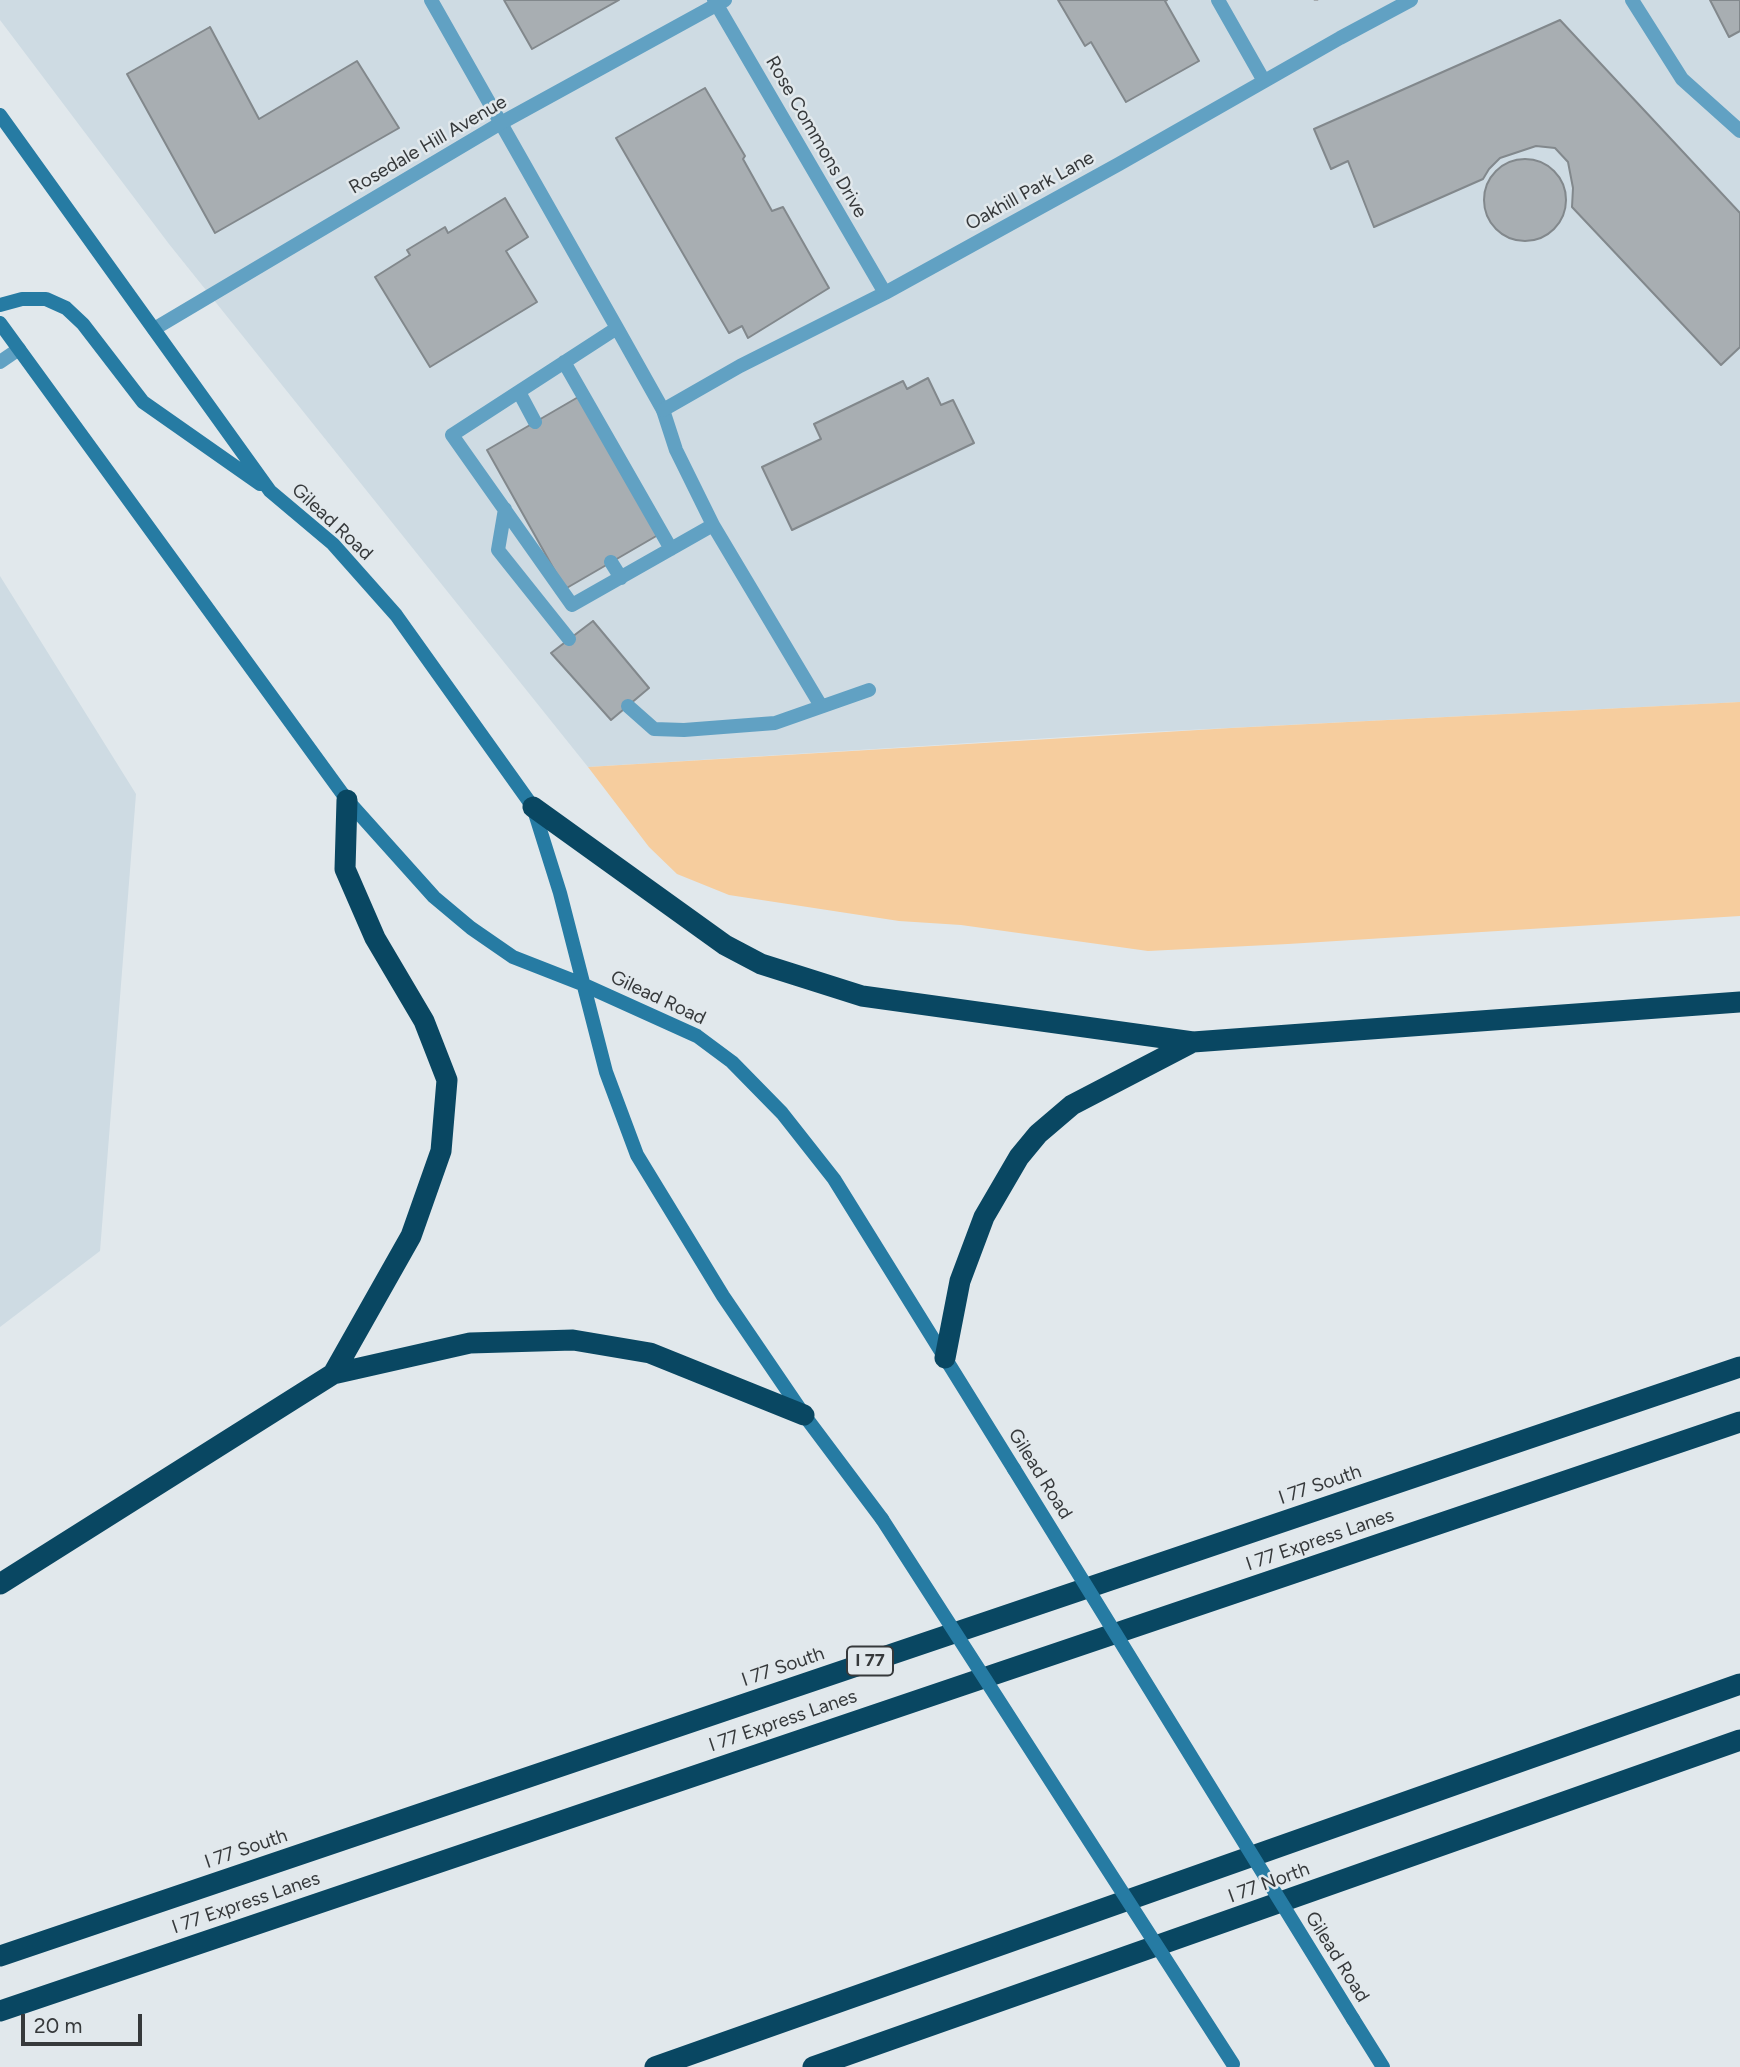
<!DOCTYPE html>
<html>
<head>
<meta charset="utf-8">
<style>
	body { margin:0 }
	#map { position:relative; width:1740px; height:2067px; overflow:hidden; background:#e1e8ec; font-family:Figtree,sans-serif }
	canvas { display:block }
	.scale { position:absolute; left:21px; top:2014px; width:121px; height:32px; box-sizing:border-box; border:4px solid #36393b; border-top:0; padding-left:9px; font-size:21px; line-height:24px; white-space:nowrap; color:#36393b; -webkit-text-stroke:5px #e1e8ec; paint-order:stroke }
</style>
</head>
<body>
<div id="map">
<canvas width="1740" height="2067"></canvas>
<div class="scale">20 m</div>
</div>
<script>
const ctx = document.querySelector('canvas').getContext('2d');
ctx.lineJoin = 'round';
function fill(path, color) {
  ctx.fillStyle = color;
  ctx.fill(path, 'evenodd');
}
function toPath(rows) {
  const path = new Path2D();
  for (const r of rows) {
    if (r.length === 3) {
      path.moveTo(r[0] + r[2], r[1]);
      path.arc(r[0], r[1], r[2], 0, 2 * Math.PI);
      continue;
    }
    path.moveTo(r[0], r[1]);
    for (let i = 2; i < r.length; i += 2) path.lineTo(r[i], r[i + 1]);
  }
  return path;
}
function trace(path, color, width, dash) {
  ctx.strokeStyle = color;
  ctx.lineWidth = width;
  ctx.lineCap = dash ? 'butt' : 'round';
  ctx.setLineDash(dash || []);
  ctx.stroke(path);
}
function label(font, color, halo, rows, align = 'center') {
  ctx.font = font + ' Figtree,sans-serif';
  ctx.lineWidth = 5;
  ctx.setLineDash([]);
  ctx.textBaseline = 'middle';
  ctx.strokeStyle = halo;
  ctx.fillStyle = color;
  for (const [text, x, y, turn = 0] of rows) {
    ctx.save();
    ctx.translate(x, y);
    ctx.rotate((+turn || 0) * Math.PI / 180);
    ctx.textAlign = isNaN(turn) ? turn : align;
    if (halo) ctx.strokeText(text, 0, 0);
    ctx.fillText(text, 0, 0);
    ctx.restore();
  }
}
fill(toPath([
	[0,0,1740,0,1740,702,1130,733,588,767,169,244,0,20],
	[0,576,136,794,100,1251,0,1327]
]), '#cedbe3');
fill(toPath([
	[1740,702,1740,916,1288,944,1148,951,961,925,899,921,729,895,677,874,649,847,588,767,1231,728]
]), '#f6cd9e');
const building = toPath([
	[504,0,619,0,532,49,504,0],
	[1058,0,1167,0,1165,1,1199,61,1126,102,1091,42,1085,46,1058,0],
	[1710,0,1740,0,1740,31,1729,37,1710,0],
	[1560,20,1740,213,1740,347,1721,365,1572,207,1573,188,1568,162,1555,148,1536,146,1500,158,1489,169,1483,179,1374,227,1348,161,1331,169,1314,129,1560,20],
	[210,27,259,119,357,61,399,128,215,233,127,74,210,27],
	[705,88,745,156,743,159,772,211,783,207,829,288,748,338,742,326,729,333,616,138,705,88],
	[1525,200,41],
	[505,198,528,237,506,251,537,302,430,367,375,277,410,255,407,250,445,227,448,233,505,198],
	[928,378,941,405,953,400,974,443,792,530,762,467,821,439,814,424,903,381,907,389,928,378],
	[580,396,658,535,565,589,487,450,580,396],
	[593,621,649,688,611,720,551,653,593,621]
]);
fill(building, '#a8aeb2');
trace(building, '#82888c', 2);
trace(toPath([
	[1316,0,1316,1]
]), '#a7acb0', 4.5, [5, 3.5]);
trace(toPath([
	[431,0,617,328,663,410,676,450,713,525,572,605,452,435,617,328],
	[0,362,19,349],
	[564,362,671,549],
	[519,392,535,422],
	[505,509,498,550,569,639],
	[713,525,821,706],
	[611,562,621,578],
	[628,706,654,729,684,730,775,723,869,690]
]), '#61a1c3', 14);
trace(toPath([
	[714,0,885,293],
	[1218,0,1264,81],
	[1632,0,1682,79,1740,131],
	[154,329,501,123,725,0],
	[663,410,740,366,885,293,1119,164,1340,38,1411,0]
]), '#61a1c3', 14);
trace(toPath([
	[0,115,270,491,333,544,396,615,533,807,560,893,606,1072,637,1155,723,1296,804,1415,882,1519],
	[0,305,22,299,46,299,66,308,83,324,143,402,260,484],
	[0,323,347,800,434,897,471,928,513,957,582,984,697,1036,732,1062,782,1113,834,1179,1014,1469],
	[1353,2019,1383,2067]
]), '#267ba3', 14);
trace(toPath([
	[533,807,725,945,761,964,862,996,1193,1042,1740,1002],
	[945,1358,960,1281,984,1217,1019,1157,1038,1134,1072,1105,1193,1042],
	[333,1374,411,1236,441,1151,447,1080,424,1021,375,938,345,869,347,800],
	[0,1584,333,1374,470,1343,573,1340,650,1353,804,1415],
	[0,1956,1740,1367],
	[0,2011,1740,1422],
	[655,2067,1740,1684],
	[813,2067,1740,1740]
]), '#094762', 21);
trace(toPath([
	[1014,1469,1353,2019],
	[882,1519,1233,2064]
]), '#267ba3', 14);
for (const [x, y, w] of [
	[870,1661,46]
]) {
  const box = new Path2D();
  box.roundRect(x - w / 2, y - 14.5, w, 29, 5);
  ctx.fillStyle = '#e1e8ec';
  ctx.fill(box);
  trace(box, '#36393b', 2);
}
label('bold 18px', '#36393b', null, [
	["I 77",870,1661]
]);
label('19px', '#36393b', '#e1e8ec', [
	["Rose Commons Drive",816,137,60],
	["Rosedale Hill Avenue",428,145,-30],
	["Oakhill Park Lane",1030,191,-29],
	["Gilead Road",332,522,43],
	["Gilead Road",658,998,25],
	["Gilead Road",1040,1474,58],
	["I 77 South",1320,1485,-19],
	["I 77 Express Lanes",1320,1540,-19],
	["I 77 South",783,1667,-19],
	["I 77 Express Lanes",783,1721,-19],
	["I 77 South",246,1849,-19],
	["I 77 North",1269,1883,-20],
	["I 77 Express Lanes",246,1903,-19],
	["Gilead Road",1337,1957,58]
]);
</script>
</body>
</html>
